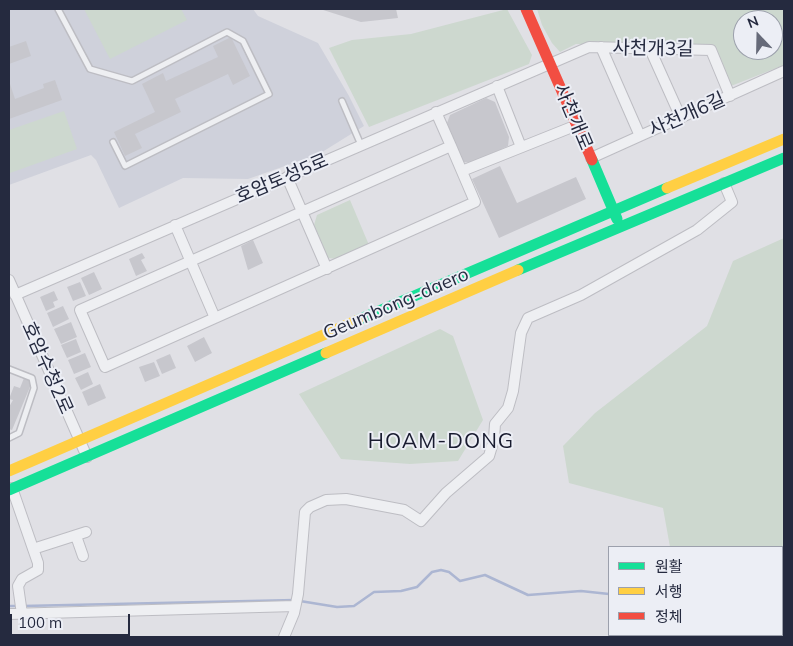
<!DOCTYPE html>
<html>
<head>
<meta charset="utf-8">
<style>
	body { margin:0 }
	#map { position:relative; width:793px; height:646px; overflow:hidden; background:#e0e0e5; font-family:Mulish,"Noto Sans KR",sans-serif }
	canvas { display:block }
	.frame { position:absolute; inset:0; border:10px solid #252a3f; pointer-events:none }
	.legend { position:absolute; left:608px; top:546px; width:175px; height:90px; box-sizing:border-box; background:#eceef5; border:1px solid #9ca0ac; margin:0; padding:6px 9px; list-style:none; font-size:15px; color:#252a3f }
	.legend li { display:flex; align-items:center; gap:10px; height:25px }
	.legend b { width:25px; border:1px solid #9ca0ac }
	.north { position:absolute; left:733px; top:10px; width:50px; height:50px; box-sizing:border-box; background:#eceef5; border:1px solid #9ca0ac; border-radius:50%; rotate:339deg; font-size:14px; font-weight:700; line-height:20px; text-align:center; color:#252a3f }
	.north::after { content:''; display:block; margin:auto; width:18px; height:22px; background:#666a79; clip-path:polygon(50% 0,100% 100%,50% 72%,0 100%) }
	.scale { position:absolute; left:10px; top:614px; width:120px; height:22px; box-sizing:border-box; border:2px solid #252a3f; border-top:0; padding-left:6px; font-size:15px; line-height:18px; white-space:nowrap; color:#252a3f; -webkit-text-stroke:4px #eceef5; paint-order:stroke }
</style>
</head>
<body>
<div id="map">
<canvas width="793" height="646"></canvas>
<div class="frame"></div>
<ul class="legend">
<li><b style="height:6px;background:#16e098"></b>원활</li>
<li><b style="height:6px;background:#ffcf43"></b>서행</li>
<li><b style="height:6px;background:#f24e42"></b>정체</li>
</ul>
<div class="north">N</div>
<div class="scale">100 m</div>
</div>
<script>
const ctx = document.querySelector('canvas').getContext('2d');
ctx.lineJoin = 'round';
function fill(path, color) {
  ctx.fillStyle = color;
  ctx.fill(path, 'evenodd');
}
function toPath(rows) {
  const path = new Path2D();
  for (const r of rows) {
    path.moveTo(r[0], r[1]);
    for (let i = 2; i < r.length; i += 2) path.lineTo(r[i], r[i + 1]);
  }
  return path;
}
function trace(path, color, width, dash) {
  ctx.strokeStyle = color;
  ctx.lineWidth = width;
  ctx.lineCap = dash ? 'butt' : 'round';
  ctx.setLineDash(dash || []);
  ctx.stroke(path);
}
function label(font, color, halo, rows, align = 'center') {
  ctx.font = font + ' Mulish,"Noto Sans KR",sans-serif';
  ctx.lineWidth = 4;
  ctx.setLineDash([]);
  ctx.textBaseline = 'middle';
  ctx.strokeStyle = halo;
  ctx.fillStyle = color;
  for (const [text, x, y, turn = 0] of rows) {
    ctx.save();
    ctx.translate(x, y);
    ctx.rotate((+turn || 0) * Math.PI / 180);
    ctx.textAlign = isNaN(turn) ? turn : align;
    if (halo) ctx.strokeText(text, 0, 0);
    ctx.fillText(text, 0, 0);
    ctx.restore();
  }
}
fill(toPath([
	[9,9,253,9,258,16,318,43,349,96,364,126,319,154,248,179,183,178,119,208,96,160,91,155,9,185]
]), '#cfd1db');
fill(toPath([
	[84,9,181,9,187,20,110,59],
	[507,9,532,55,529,64,369,127,329,48,352,40,411,34],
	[537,9,784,9,784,65,731,86,712,48,576,44,560,52,552,43,542,25],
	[743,20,773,20,773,50,743,50],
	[64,111,77,149,10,173,9,130],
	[350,200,369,245,337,259,328,258,314,225,317,215],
	[784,238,784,580,782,580,782,547,670,547,663,508,569,483,563,446,595,413,707,326,733,261],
	[440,329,453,336,483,420,458,461,410,464,341,459,299,394]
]), '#cdd8cf');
trace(toPath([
	[300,601,337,607,354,606,374,592,401,591,417,587,432,572,441,570,449,572,460,581,485,575,528,595,581,591,609,594],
	[9,606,17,606],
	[23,606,295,600],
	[782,610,784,610]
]), '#acb6d2', 2.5);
fill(toPath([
	[320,9,396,9,398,18,361,22],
	[231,37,250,76,233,85,228,74,175,99,181,112,135,134,142,148,125,156,114,132,155,112,142,84,163,73,166,81,218,57,213,46],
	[26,41,31,56,9,64,9,47],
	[55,80,62,100,9,119,9,81,15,99,44,88,43,84],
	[486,98,495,102,509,137,508,146,471,163,463,162,447,123,450,115],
	[500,166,517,203,576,177,586,199,499,238,472,179],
	[253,240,263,263,248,270,241,246],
	[142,253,145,258,141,260,147,271,136,276,129,259],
	[94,272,102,289,89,295,81,278],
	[80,282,86,296,73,301,67,287],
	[54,291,58,300,53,302,55,307,46,311,40,297],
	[63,306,69,319,53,327,47,313],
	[71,322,77,337,61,344,54,329],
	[204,337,212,353,195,362,187,346],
	[76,339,81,352,67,358,61,345],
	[85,353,91,367,74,374,68,360],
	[170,354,176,368,162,374,156,360],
	[154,362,160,376,145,382,139,367],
	[88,372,93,384,81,390,75,378],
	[24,378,32,382,12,430,9,429,9,407,13,400,9,399,14,386,20,388],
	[100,384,106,398,88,406,82,392],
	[9,626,11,626,11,637,9,637]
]), '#c7c7cd');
const lane = toPath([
	[58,9,90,69,132,81,227,32,243,41,269,94,125,166,113,142],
	[342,101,361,145],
	[9,369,32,378,34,388,19,433,9,438]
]);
const street = toPath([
	[601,47,640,136],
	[650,49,681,118],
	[497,86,521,147],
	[436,112,451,146],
	[451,146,475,202,105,367,80,310,451,146],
	[591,158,784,71],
	[462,171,577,125],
	[287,177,327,269],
	[175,225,215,318],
	[9,280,87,457],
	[15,295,589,47,711,50,730,96],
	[12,488,38,563,38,570,22,579,18,586,22,614],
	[76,536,83,556],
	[33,549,86,532],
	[9,614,295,606],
	[284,637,294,613,298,594,305,512,310,507,326,500,346,499,404,510,421,521,446,493,489,456,494,439,495,424,508,408,513,391,521,333,528,318,581,295,697,230,732,202,724,183]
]);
trace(lane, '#bdbdc3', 8);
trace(street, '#bdbdc3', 12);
trace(lane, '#eeeff2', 5);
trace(street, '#eeeff2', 10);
trace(toPath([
	[592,160,617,219],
	[518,270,784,158],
	[358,320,667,188],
	[9,490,326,353]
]), '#16e098', 11);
trace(toPath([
	[667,188,784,139],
	[326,353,518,270],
	[9,471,358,320]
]), '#ffcf43', 11);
trace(toPath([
	[526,9,592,160]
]), '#f24e42', 11);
label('19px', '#252a3f', '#eceef5', [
	["사천개3길",653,49,1],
	["사천개6길",687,115,-24],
	["사천개로",573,117,67],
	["호암토성5로",282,179,-23],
	["Geumbong-daero",396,304,-23],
	["호암수청2로",47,368,66]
]);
ctx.letterSpacing = '1px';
label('21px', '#181b2f', '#eceef5', [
	["HOAM-DONG",441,442]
]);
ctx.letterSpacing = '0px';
</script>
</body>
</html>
